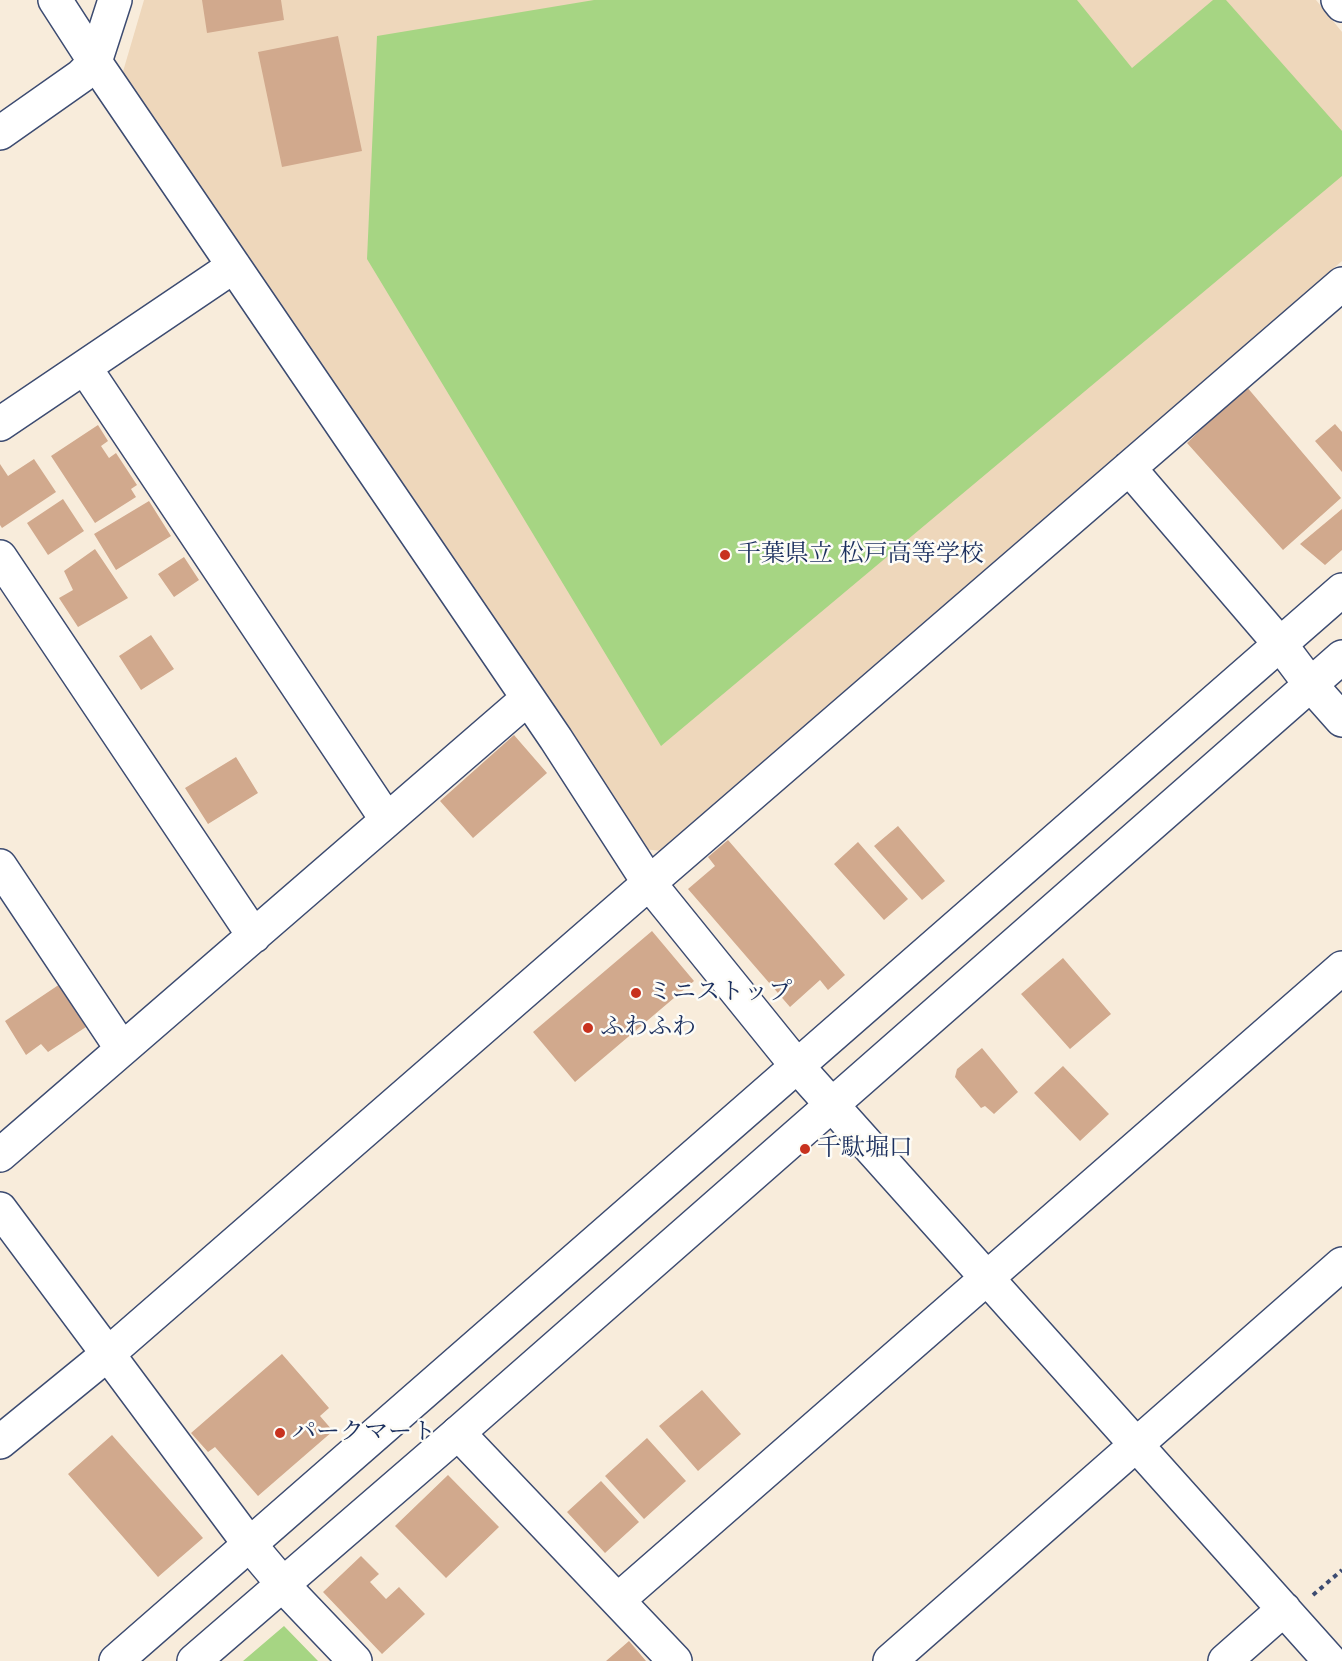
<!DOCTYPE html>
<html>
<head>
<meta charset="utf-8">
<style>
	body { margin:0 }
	canvas { display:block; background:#f8ecdb }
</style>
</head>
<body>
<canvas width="1342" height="1661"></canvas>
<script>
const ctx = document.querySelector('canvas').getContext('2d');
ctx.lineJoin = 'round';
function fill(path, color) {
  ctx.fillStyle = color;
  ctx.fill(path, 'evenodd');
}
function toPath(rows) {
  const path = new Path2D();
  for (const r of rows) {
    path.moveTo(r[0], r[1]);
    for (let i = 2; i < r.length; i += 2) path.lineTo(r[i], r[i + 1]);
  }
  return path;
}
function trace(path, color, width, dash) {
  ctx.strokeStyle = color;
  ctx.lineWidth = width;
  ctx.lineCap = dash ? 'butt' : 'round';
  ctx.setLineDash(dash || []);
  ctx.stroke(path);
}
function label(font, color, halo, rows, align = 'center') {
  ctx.font = font + ' "Old Standard TT","Noto Serif JP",serif';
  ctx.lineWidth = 5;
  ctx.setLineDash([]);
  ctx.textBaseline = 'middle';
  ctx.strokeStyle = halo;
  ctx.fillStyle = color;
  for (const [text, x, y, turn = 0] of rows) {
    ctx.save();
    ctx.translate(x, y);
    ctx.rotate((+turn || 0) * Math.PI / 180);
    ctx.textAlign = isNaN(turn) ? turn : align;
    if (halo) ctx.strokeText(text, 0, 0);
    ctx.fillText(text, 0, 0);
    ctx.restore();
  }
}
fill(toPath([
	[144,0,1316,0,1342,32,1342,261,662,851,643,849,122,75]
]), '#eed7bb');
fill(toPath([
	[594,0,1077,0,1132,68,1213,0,1226,0,1342,131,1342,176,661,746,367,259,377,36],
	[284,1626,318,1661,243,1661]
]), '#a6d583');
fill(toPath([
	[202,0,281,0,284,20,207,33],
	[338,36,362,151,282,167,258,52],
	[1246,386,1341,498,1283,550,1187,443],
	[1335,424,1342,432,1342,472,1315,441],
	[98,425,108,441,101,446,109,458,116,453,137,485,131,489,136,497,95,523,51,456],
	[34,459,56,492,2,528,0,525,0,464,8,476],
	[63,499,84,531,48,555,27,523],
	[149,501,171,536,116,570,94,534],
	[1342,509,1342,550,1325,565,1300,544],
	[95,549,128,598,78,627,59,598,73,590,64,571],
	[184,557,199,580,174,597,158,574],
	[151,635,174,669,141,690,119,656],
	[514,735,547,773,473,838,440,801],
	[236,757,258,793,208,824,185,788],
	[898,826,945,881,922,900,874,846],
	[728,840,845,975,828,990,820,980,790,1007,688,889,715,866,708,857],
	[858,842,908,899,884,920,834,864],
	[652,931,694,981,575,1082,533,1032],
	[1063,958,1111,1014,1070,1049,1021,994],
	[60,984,86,1027,48,1052,41,1044,26,1055,5,1021],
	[982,1048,1018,1092,994,1114,985,1106,981,1108,955,1077,957,1069],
	[1063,1066,1109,1114,1080,1141,1034,1093],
	[282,1354,329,1408,320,1416,333,1431,258,1496,215,1447,208,1452,191,1433],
	[702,1390,741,1434,698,1471,659,1426],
	[112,1435,203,1538,158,1577,68,1474],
	[647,1438,686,1481,644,1519,605,1476],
	[448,1475,499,1527,446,1578,395,1526],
	[601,1481,639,1522,605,1553,567,1512],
	[361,1556,379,1574,370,1582,386,1599,399,1587,425,1614,382,1654,323,1592],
	[629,1641,646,1661,606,1661]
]), '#d1a98d');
const minor = toPath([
	[55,0,95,62,556,739,649,883,797,1066,1330,1661],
	[1338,0,1342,5],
	[85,368,387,820],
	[0,424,234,266],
	[1129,468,1280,644,1310,684,1342,720],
	[0,557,254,936],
	[0,866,122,1049],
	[0,1155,527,699],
	[0,1209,250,1545,293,1596,355,1661],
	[458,1433,675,1661],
	[0,1442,109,1353,649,883,1342,284],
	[618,1600,1342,968],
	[890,1661,1342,1264],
	[1225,1661,1284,1609]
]);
const tertiary = toPath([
	[0,133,81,76,95,62,115,0],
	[116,1661,1342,590],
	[194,1661,458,1433,1342,657]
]);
trace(minor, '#3c4b71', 36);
trace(tertiary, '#3c4b71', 36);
trace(toPath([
	[1313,1595,1342,1570]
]), '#3c4b71', 4, [4.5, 4.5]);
trace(minor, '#fff', 33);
trace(tertiary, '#fff', 33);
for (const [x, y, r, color] of [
	[725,555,6,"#c8321e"],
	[636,993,6,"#c8321e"],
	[588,1028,6,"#c8321e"],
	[805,1149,6,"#c8321e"],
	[280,1433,6,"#c8321e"]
]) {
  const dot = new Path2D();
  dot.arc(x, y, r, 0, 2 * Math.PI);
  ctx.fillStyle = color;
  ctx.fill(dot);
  trace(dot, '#fdfcf7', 2);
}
label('24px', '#1b2f5e', '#fdfcf7', [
	["千葉県立 松戸高等学校",737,555],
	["ミニストップ",648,993],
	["ふわふわ",600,1028],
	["千駄堀口",817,1149],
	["パークマート",292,1433]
], 'left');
</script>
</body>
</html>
